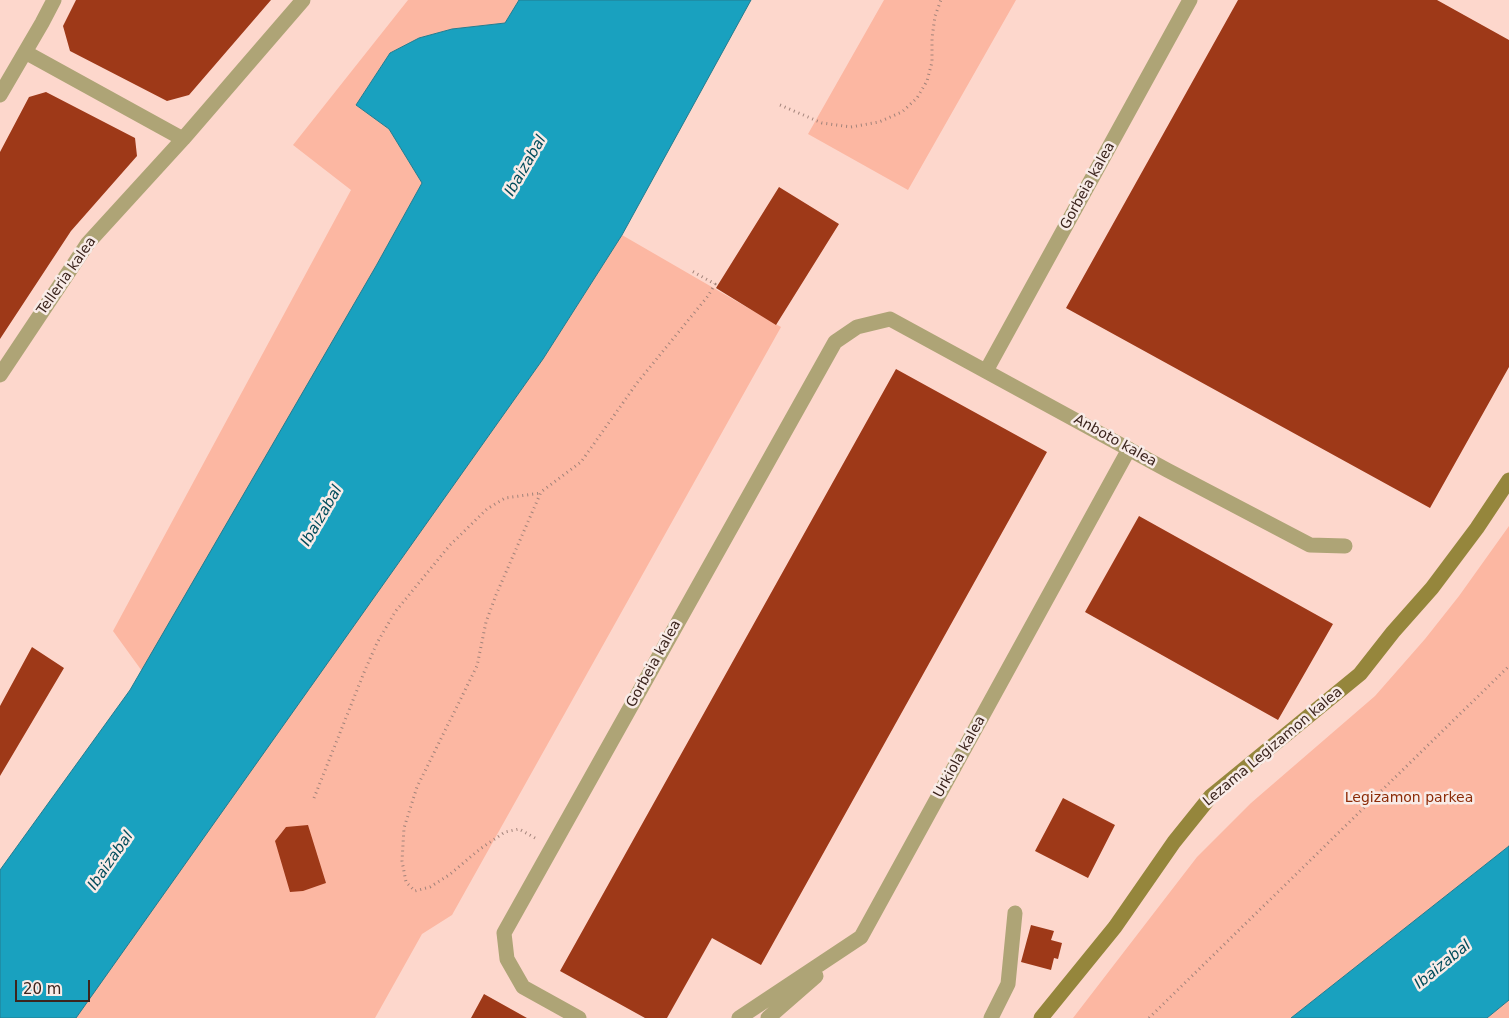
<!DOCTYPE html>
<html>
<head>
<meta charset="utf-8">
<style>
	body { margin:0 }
	#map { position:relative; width:1509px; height:1018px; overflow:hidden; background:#fdd7cc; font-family:"DejaVu Sans",sans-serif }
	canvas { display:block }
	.scale { position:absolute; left:15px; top:980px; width:75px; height:22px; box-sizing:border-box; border:2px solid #3c251e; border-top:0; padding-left:6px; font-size:15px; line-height:18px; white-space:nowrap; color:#3c251e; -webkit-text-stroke:4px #f8ebe7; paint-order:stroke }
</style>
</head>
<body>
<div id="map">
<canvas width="1509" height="1018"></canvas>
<div class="scale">20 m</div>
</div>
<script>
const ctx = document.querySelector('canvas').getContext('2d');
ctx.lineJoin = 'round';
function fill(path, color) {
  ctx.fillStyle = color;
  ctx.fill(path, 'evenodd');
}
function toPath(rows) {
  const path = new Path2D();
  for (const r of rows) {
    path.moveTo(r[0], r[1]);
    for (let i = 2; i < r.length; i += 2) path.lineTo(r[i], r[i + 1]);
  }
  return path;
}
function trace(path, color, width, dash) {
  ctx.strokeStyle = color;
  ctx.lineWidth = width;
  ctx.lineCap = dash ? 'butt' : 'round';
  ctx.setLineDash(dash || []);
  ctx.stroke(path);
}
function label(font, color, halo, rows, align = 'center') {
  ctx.font = font + ' "DejaVu Sans",sans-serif';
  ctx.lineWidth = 5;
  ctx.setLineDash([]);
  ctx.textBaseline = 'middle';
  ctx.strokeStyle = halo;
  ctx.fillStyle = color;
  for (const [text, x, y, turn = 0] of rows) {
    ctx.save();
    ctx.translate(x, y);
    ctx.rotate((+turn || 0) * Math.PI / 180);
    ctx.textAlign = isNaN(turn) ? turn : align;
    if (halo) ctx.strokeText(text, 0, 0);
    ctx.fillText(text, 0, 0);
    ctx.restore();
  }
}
fill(toPath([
	[408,0,519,0,505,23,452,29,419,38,390,53,356,105,389,129,422,183,147,678,113,631,351,190,293,145],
	[884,0,1016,0,908,190,808,134],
	[622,235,781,327,452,915,422,934,375,1018,73,1018,171,882,543,359],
	[1509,526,1509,846,1291,1018,1073,1018,1197,857,1251,803,1375,696,1425,639,1459,596],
	[1509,1000,1509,1018,1487,1018]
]), '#fcb7a2');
const water = toPath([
	[519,0,751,0,622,235,543,359,76,1018,0,1018,0,870,130,690,376,266,422,183,389,129,356,105,390,53,419,38,452,29,505,23,519,0],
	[1509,846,1509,1000,1487,1018,1291,1018,1509,846]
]);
fill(water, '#19a1bf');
trace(water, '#247c8f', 1);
fill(toPath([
	[76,0,271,0,189,95,167,101,70,51,63,26],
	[1238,0,1437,0,1509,40,1509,367,1430,508,1066,308],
	[46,92,135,138,137,156,71,231,0,339,0,152,29,97],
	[779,187,839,224,776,325,716,288],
	[896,369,1047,452,761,965,712,938,667,1018,645,1018,560,971],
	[1139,516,1333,624,1278,720,1085,612],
	[32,647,64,668,0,776,0,706],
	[1063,798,1115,825,1088,878,1035,851],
	[308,825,326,883,303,891,290,892,275,841,286,827],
	[1031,925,1054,931,1051,940,1062,943,1058,959,1054,958,1051,970,1021,962],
	[484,994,527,1018,471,1018]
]), '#9e3918');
trace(toPath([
	[780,105,822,123,851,127,879,122,902,112,917,98,927,81,932,62,932,38,935,16,941,0],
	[314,798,365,670,377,643,395,612,450,545,487,509,505,498,541,493],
	[535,838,519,829,505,832,480,849,449,875,430,887,415,891,406,882,402,861,404,828,417,787,477,666,486,622,496,595,541,492,581,462,637,383,708,296,715,284,690,270],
	[1149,1018,1509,666]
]), '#a2837a', 3, [1, 4]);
trace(toPath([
	[25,52,183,139],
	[0,95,42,23,54,0],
	[986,371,1190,0],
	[0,375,88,243,183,139,303,0],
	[579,1018,523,987,507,959,504,933,835,342,857,327,890,319,1167,470,1310,545,1345,546],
	[739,1018,861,937,1129,449],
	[768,1018,816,976],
	[991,1018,1008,984,1015,913]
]), '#aea476', 15);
trace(toPath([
	[1041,1018,1115,927,1174,842,1211,796,1360,674,1393,632,1432,588,1477,528,1509,480]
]), '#95863c', 15);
label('14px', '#3c251e', '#f8ebe7', [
	["Gorbeia kalea",1088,186,-61],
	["Telleria kalea",67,276,-55],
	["Anboto kalea",1115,441,29],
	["Gorbeia kalea",654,664,-61],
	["Lezama Legizamon kalea",1273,747,-40],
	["Urkiola kalea",960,757,-61]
]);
label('14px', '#8c2b07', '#f8ebe7', [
	["Legizamon parkea",1409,798]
]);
label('italic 15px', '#004b5a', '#f8ebe7', [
	["Ibaizabal",526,166,-60],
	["Ibaizabal",322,516,-60],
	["Ibaizabal",111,861,-55],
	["Ibaizabal",1443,965,-39]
]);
</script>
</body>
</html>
